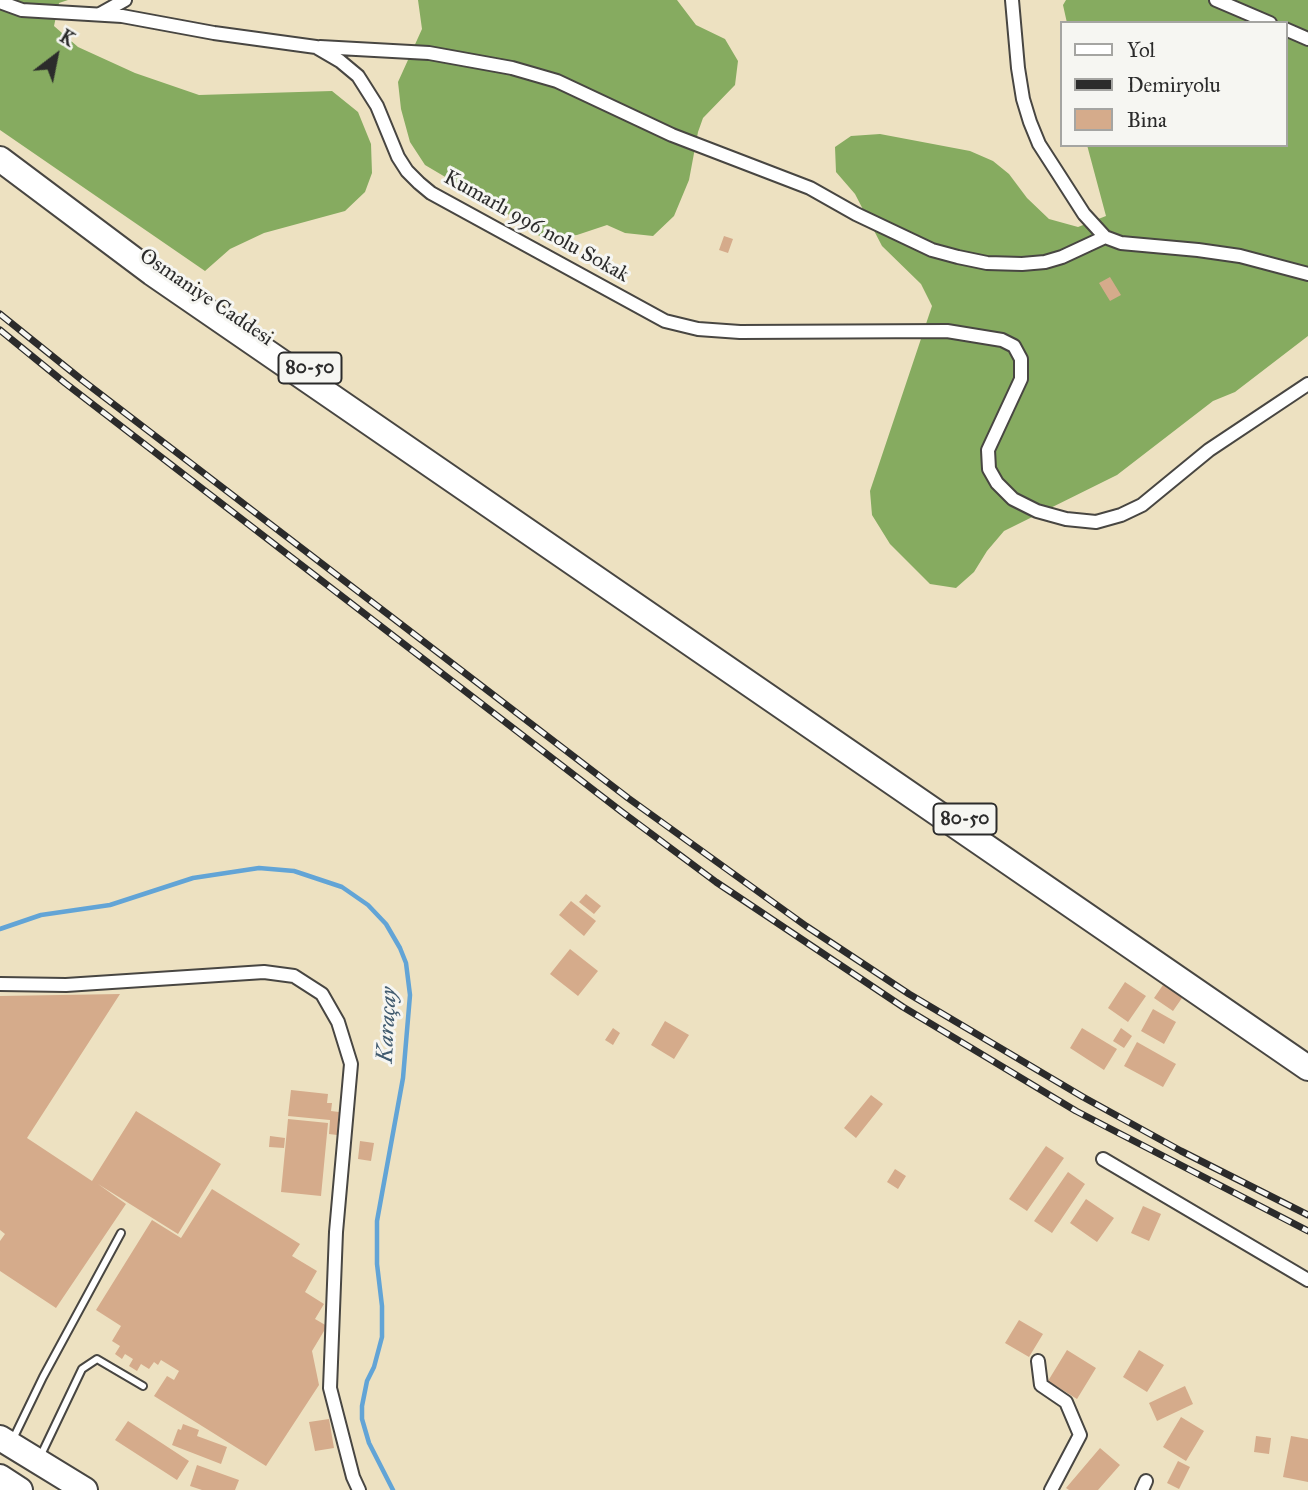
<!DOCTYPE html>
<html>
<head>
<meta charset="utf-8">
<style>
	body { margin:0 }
	#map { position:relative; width:1308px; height:1490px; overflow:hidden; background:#ede1c1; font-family:"IM FELL Great Primer",serif }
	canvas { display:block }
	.legend { position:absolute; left:1060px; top:21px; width:228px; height:126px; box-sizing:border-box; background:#f6f6f2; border:2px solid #a5a5a2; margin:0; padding:9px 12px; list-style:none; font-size:21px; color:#2b2b2b }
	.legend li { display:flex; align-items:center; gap:14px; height:35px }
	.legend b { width:35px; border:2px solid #a5a5a2 }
	.north { position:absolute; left:21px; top:21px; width:70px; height:70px; -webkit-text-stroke:5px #f6f6f2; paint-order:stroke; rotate:32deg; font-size:19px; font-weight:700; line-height:28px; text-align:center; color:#2b2b2b }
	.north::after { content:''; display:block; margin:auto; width:24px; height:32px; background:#2b2b2b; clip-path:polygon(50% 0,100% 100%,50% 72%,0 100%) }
</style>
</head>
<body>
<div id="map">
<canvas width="1308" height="1490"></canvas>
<ul class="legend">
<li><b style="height:9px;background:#fff"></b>Yol</li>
<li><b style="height:9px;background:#2b2b2b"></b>Demiryolu</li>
<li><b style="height:19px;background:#d5ab8b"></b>Bina</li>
</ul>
<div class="north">K</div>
</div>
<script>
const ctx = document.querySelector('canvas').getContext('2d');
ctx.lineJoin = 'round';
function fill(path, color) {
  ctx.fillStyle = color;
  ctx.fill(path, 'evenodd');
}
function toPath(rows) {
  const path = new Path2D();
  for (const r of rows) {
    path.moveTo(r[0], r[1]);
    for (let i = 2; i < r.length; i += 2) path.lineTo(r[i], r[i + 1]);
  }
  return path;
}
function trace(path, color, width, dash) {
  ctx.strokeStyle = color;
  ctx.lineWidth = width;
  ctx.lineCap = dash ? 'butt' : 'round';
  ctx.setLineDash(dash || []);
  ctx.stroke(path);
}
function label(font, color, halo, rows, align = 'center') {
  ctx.font = font + ' "IM FELL Great Primer",serif';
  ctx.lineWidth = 6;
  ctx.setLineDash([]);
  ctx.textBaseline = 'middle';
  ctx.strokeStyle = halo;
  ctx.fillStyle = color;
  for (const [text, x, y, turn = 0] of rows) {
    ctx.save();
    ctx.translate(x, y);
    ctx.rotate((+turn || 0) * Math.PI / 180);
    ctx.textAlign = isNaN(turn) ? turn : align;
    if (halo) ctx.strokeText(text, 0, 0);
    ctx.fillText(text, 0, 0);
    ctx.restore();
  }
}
fill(toPath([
	[0,0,68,0,59,3,54,26,78,47,135,73,199,95,332,91,358,112,371,144,372,173,365,192,345,211,264,233,230,249,205,271,0,130],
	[418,0,677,0,696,25,725,39,738,61,735,85,703,118,698,132,689,180,674,216,653,236,625,233,607,225,577,235,542,238,518,220,425,165,410,142,401,109,398,82,422,29],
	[1066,0,1308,0,1308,336,1235,392,1213,401,1117,475,1004,531,987,551,974,572,956,588,930,584,890,544,872,515,870,491,932,306,921,284,882,246,855,194,836,172,835,147,851,136,880,134,970,151,993,161,1009,174,1027,198,1049,219,1078,227,1106,216,1087,145,1285,145,1285,23,1067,23,1063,5]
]), '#86ab60');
trace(toPath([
	[0,929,41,915,110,905,193,878,259,868,294,871,342,887,368,905,386,924,400,948,406,963,410,995,403,1078,377,1221,377,1264,382,1306,382,1337,374,1367,367,1381,362,1406,362,1419,369,1443,393,1490]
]), '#62a4d6', 4.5);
fill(toPath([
	[724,236,733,239,728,253,719,250],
	[1110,277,1121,295,1110,301,1099,283],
	[586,894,601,906,594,914,579,902],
	[571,901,596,921,584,936,559,915],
	[570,949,598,971,578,996,550,974],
	[1125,982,1146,996,1128,1022,1108,1008],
	[1163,985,1182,998,1173,1011,1154,998],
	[120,994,27,1138,92,1181,136,1111,221,1164,178,1234,98,1184,126,1204,56,1308,0,1271,0,1241,5,1234,0,1230,0,996],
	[1153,1009,1176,1022,1164,1044,1141,1031],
	[665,1021,689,1035,674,1059,651,1045],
	[613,1028,620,1033,613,1045,605,1040],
	[1082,1028,1117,1049,1104,1070,1070,1048],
	[1121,1028,1132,1036,1124,1048,1113,1041],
	[1137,1042,1176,1064,1163,1087,1124,1066],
	[291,1090,328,1094,327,1103,332,1103,331,1111,339,1112,337,1135,329,1134,330,1120,288,1116],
	[871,1095,883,1104,856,1138,844,1128],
	[288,1119,328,1123,321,1196,281,1192],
	[270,1136,285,1138,284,1148,269,1147],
	[360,1141,374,1143,371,1161,358,1159],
	[1046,1146,1064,1158,1027,1211,1009,1199],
	[895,1169,906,1176,898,1189,887,1182],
	[1068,1172,1085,1184,1052,1233,1034,1221],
	[212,1189,300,1244,292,1256,317,1271,305,1292,324,1304,315,1319,327,1326,312,1351,319,1385,266,1466,154,1396,167,1376,174,1380,179,1371,161,1360,158,1365,154,1362,149,1369,141,1364,137,1371,129,1366,133,1359,125,1354,122,1359,115,1354,120,1346,112,1341,121,1326,96,1310,152,1220,181,1238],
	[1086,1199,1114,1218,1097,1242,1070,1223],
	[1143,1206,1161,1214,1149,1241,1131,1233],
	[1019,1320,1043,1334,1029,1357,1005,1343],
	[1067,1350,1096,1368,1077,1399,1048,1381],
	[1139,1350,1164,1365,1147,1392,1123,1377],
	[1185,1386,1193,1404,1157,1421,1149,1403],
	[1181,1417,1204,1431,1186,1461,1163,1447],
	[329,1419,334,1448,315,1451,309,1422],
	[128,1421,189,1461,177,1480,115,1440],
	[183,1424,199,1430,197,1436,227,1447,221,1464,172,1445,178,1429,181,1430],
	[1256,1436,1271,1438,1269,1454,1254,1452],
	[1291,1436,1308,1439,1308,1482,1283,1477],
	[1100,1448,1120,1465,1098,1490,1069,1490,1066,1488],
	[1178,1461,1190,1467,1179,1489,1167,1483],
	[197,1465,239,1480,235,1490,202,1490,190,1486]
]), '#d5ab8b');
const lane = toPath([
	[13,1439,43,1377,121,1233],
	[40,1457,82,1369,97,1359,143,1386]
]);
const street = toPath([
	[1012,0,1018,68,1023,99,1030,122,1039,144,1059,175,1084,214,1105,237,1121,243,1198,250,1240,256,1308,274],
	[1216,0,1270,23],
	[0,2,22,10,122,16,214,33,316,47,340,61,358,76,377,106,398,157,407,171,419,183,431,193,665,321,698,329,740,332,947,331,1002,340,1014,346,1021,359,1021,379,988,450,989,469,997,483,1013,499,1037,511,1066,519,1096,522,1121,515,1142,505,1209,450,1308,384],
	[100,14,125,0],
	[1285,29,1308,39],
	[320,47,429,53,512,68,557,81,672,135,810,188,856,214,932,250,958,257,987,263,1022,264,1045,262,1062,257,1105,237],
	[0,984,66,985,264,972,294,976,322,994,338,1022,351,1064,336,1232,330,1388,353,1477,359,1490],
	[1103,1159,1308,1280],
	[1038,1361,1041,1385,1066,1402,1080,1435,1051,1490],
	[1142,1490,1146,1481]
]);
const highway = toPath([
	[0,159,152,273,1308,1068],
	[0,1438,85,1490],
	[0,1477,20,1490]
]);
trace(lane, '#484642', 10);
trace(street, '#484642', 16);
trace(highway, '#484642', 28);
trace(lane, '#fff', 6);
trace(street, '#fff', 12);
trace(highway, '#fff', 24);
const rail = toPath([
	[0,314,82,380,628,798,806,926,909,994,1083,1097,1181,1151,1308,1215],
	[0,330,65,383,622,812,716,882,903,1007,1076,1111,1308,1231]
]);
trace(rail, '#2b2b2b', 7);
trace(rail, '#f6f6f2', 4.5, [13]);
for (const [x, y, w] of [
	[310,368,63],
	[965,819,63]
]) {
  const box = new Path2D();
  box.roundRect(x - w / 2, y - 15.5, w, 31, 5);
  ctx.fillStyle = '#f6f6f2';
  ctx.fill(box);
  trace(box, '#2b2b2b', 2);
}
label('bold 19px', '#2b2b2b', null, [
	["80-50",310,368],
	["80-50",965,819]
]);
label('21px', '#2b2b2b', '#f6f6f2', [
	["Kumarlı 996 nolu Sokak",536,227,29],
	["Osmaniye Caddesi",206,298,34]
]);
label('italic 23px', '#415b6f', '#f6f6f2', [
	["Karaçay",388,1025,-87]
]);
</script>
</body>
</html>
